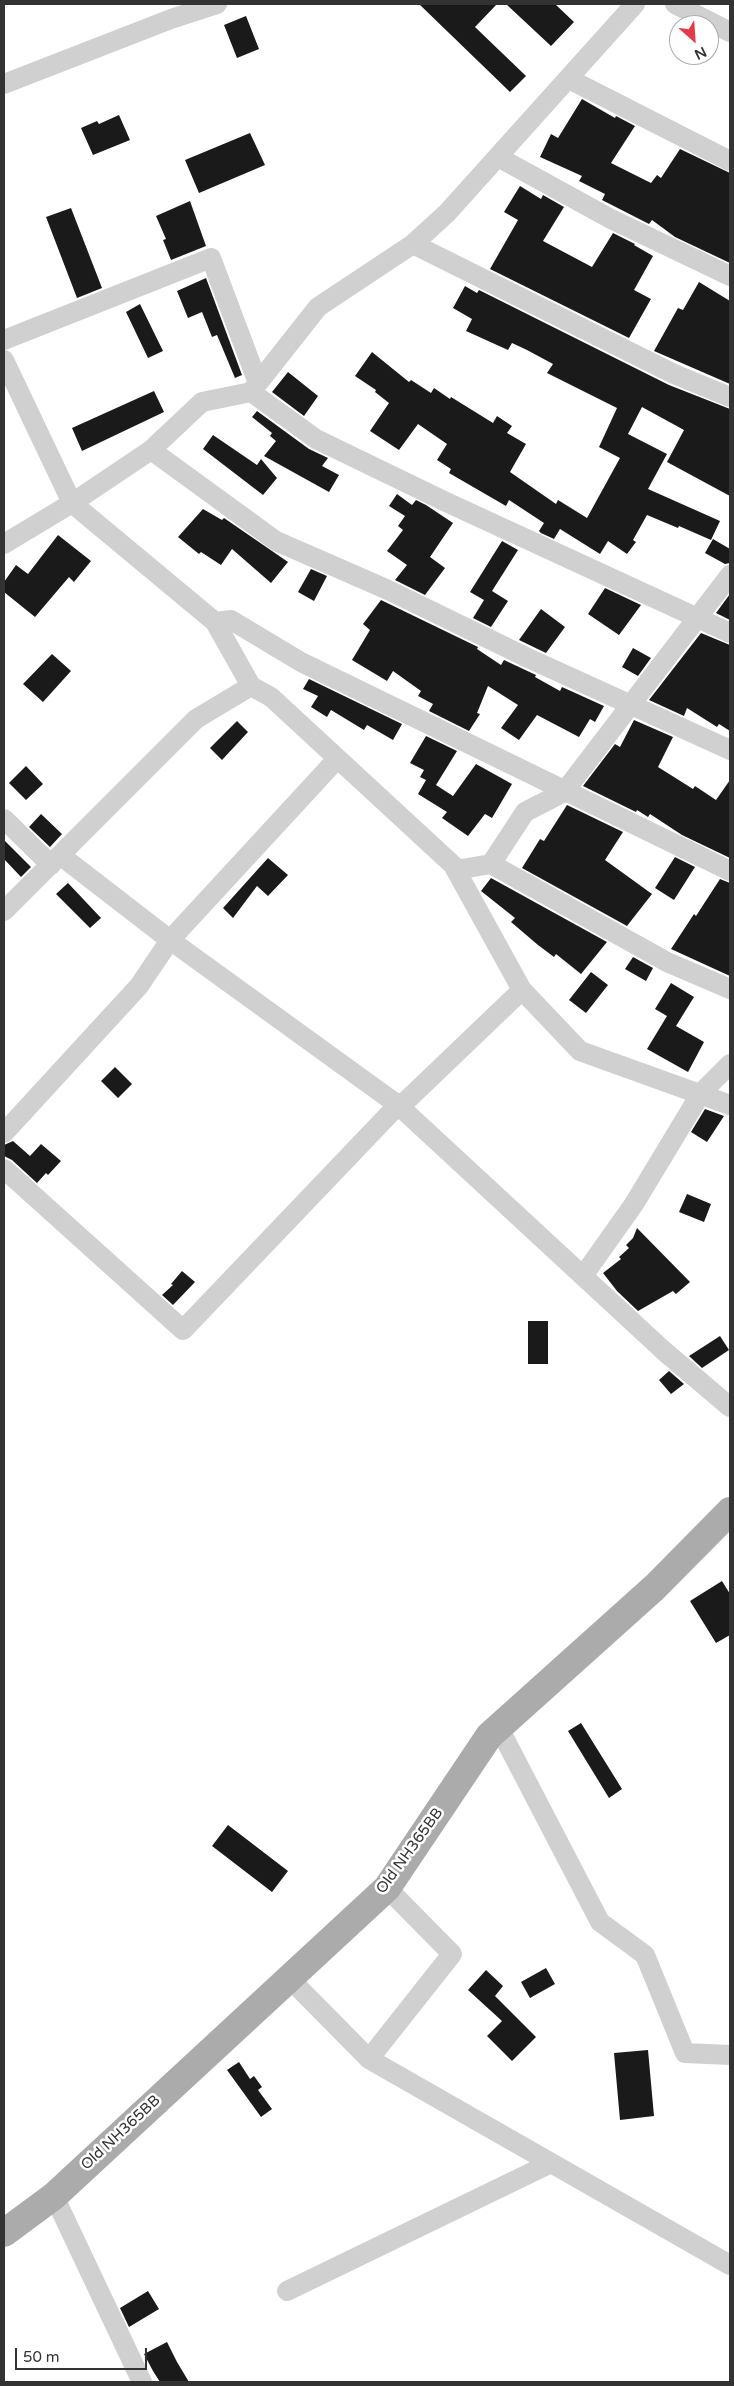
<!DOCTYPE html>
<html>
<head>
<meta charset="utf-8">
<style>
	body { margin:0 }
	#map { position:relative; width:734px; height:2386px; overflow:hidden; background:#fff; font-family:"Varela Round",sans-serif }
	canvas { display:block }
	.frame { position:absolute; inset:0; border:5px solid #333; pointer-events:none }
	.north { position:absolute; left:669px; top:15px; width:50px; height:50px; box-sizing:border-box; background:#fff; border:1px solid #adadad; border-radius:50%; rotate:154deg; font-size:14px; font-weight:700; line-height:20px; text-align:center; color:#333 }
	.north::after { content:''; display:block; margin:auto; width:18px; height:22px; background:#e63946; clip-path:polygon(50% 0,100% 100%,50% 72%,0 100%) }
	.scale { position:absolute; left:15px; top:2348px; width:132px; height:22px; box-sizing:border-box; border:2px solid #333; border-top:0; padding-left:6px; font-size:15px; line-height:18px; white-space:nowrap; color:#333; -webkit-text-stroke:4px #fff; paint-order:stroke }
</style>
</head>
<body>
<div id="map">
<canvas width="734" height="2386"></canvas>
<div class="frame"></div>
<div class="north">N</div>
<div class="scale">50 m</div>
</div>
<script>
const ctx = document.querySelector('canvas').getContext('2d');
ctx.lineJoin = 'round';
function fill(path, color) {
  ctx.fillStyle = color;
  ctx.fill(path, 'evenodd');
}
function toPath(rows) {
  const path = new Path2D();
  for (const r of rows) {
    path.moveTo(r[0], r[1]);
    for (let i = 2; i < r.length; i += 2) path.lineTo(r[i], r[i + 1]);
  }
  return path;
}
function trace(path, color, width, dash) {
  ctx.strokeStyle = color;
  ctx.lineWidth = width;
  ctx.lineCap = dash ? 'butt' : 'round';
  ctx.setLineDash(dash || []);
  ctx.stroke(path);
}
function label(font, color, halo, rows, align = 'center') {
  ctx.font = font + ' "Varela Round",sans-serif';
  ctx.lineWidth = 5;
  ctx.setLineDash([]);
  ctx.textBaseline = 'middle';
  ctx.strokeStyle = halo;
  ctx.fillStyle = color;
  for (const [text, x, y, turn = 0] of rows) {
    ctx.save();
    ctx.translate(x, y);
    ctx.rotate((+turn || 0) * Math.PI / 180);
    ctx.textAlign = isNaN(turn) ? turn : align;
    if (halo) ctx.strokeText(text, 0, 0);
    ctx.fillText(text, 0, 0);
    ctx.restore();
  }
}
fill(toPath([
	[419,4,497,4,475,27,526,76,510,92],
	[506,4,555,4,574,22,551,46],
	[246,16,259,49,237,58,224,25],
	[582,99,615,118,616,116,635,126,611,163,651,183,657,175,661,178,680,149,730,173,730,263,675,237,652,220,649,224,602,200,605,194,579,181,582,176,540,157,551,134,558,138],
	[119,115,130,140,93,155,81,128,97,121,99,124],
	[250,133,265,165,199,193,185,160],
	[520,186,541,199,543,195,564,207,543,241,592,267,613,233,635,244,634,245,653,256,634,290,651,299,629,338,490,269,518,220,504,212],
	[190,201,206,246,171,260,163,240,166,239,156,216],
	[71,208,102,288,77,298,46,217],
	[206,278,242,375,235,378,217,335,212,337,202,312,188,318,177,291],
	[699,282,730,301,730,384,654,351,678,308,683,310],
	[465,286,477,293,479,290,669,385,730,409,730,496,667,462,684,430,642,407,628,434,667,454,648,489,720,521,711,540,679,526,678,528,647,515,633,540,636,542,627,554,608,541,600,554,560,529,554,539,541,533,539,531,544,523,509,500,506,506,449,473,451,469,437,460,447,444,418,424,399,450,370,431,389,403,375,392,376,390,355,376,372,352,409,382,411,380,431,393,434,388,450,399,451,397,493,423,497,416,512,426,507,433,526,444,510,472,556,504,558,500,587,518,620,458,599,447,617,408,547,373,553,364,527,350,512,343,508,350,466,331,472,319,453,308],
	[140,304,163,351,148,358,126,312],
	[288,372,318,396,304,416,272,392],
	[154,391,164,412,82,451,72,428],
	[257,411,309,449,328,458,322,466,339,475,329,492,264,456,276,441,270,436,272,433,252,417],
	[213,435,257,465,261,459,277,478,263,495,203,449],
	[397,494,412,505,416,500,426,505,453,523,430,557,445,568,425,595,395,580,407,565,387,551,403,530,398,526,405,516,389,506],
	[203,509,222,520,224,518,288,562,271,583,232,549,221,565,201,552,199,554,178,537],
	[58,535,91,561,74,582,69,577,35,617,4,592,4,582,16,565,28,574],
	[713,539,730,549,730,563,725,564,705,553],
	[502,541,518,550,492,591,508,601,491,627,473,618,484,600,470,592],
	[311,569,327,576,314,601,298,592],
	[605,588,641,605,619,635,588,614],
	[730,594,730,620,716,613],
	[381,600,478,647,477,649,501,665,504,660,536,675,535,677,560,691,562,687,604,706,595,722,590,719,579,737,537,715,519,740,501,728,518,705,488,686,477,713,480,714,469,731,429,711,433,704,418,696,421,691,393,671,387,681,352,660,370,630,363,624],
	[541,609,565,627,546,653,519,640],
	[701,633,730,645,730,731,719,724,717,727,687,708,684,716,649,700],
	[633,648,651,658,638,676,622,667],
	[52,654,71,671,43,702,23,684],
	[309,679,402,724,393,740,367,725,364,730,331,710,327,717,311,707,318,696,303,689],
	[634,720,673,737,658,767,693,789,695,786,716,800,730,780,730,858,682,835,650,814,648,817,637,810,636,812,583,786,615,744,620,747],
	[237,721,248,732,222,760,210,748],
	[426,736,457,751,436,785,453,796,476,764,512,784,492,818,485,814,468,836,442,818,447,812,418,794,426,780,420,777,424,770,410,763],
	[26,766,43,784,26,800,9,783],
	[567,805,623,832,605,860,652,894,627,926,522,868,540,839,544,841],
	[41,814,62,834,50,847,29,827],
	[4,840,31,867,21,877,4,859],
	[675,857,695,867,674,900,655,888],
	[268,858,288,875,268,896,257,886,233,918,223,908],
	[491,878,607,942,581,974,556,954,554,957,538,945,511,922,515,918,481,891],
	[720,879,730,883,730,976,671,949,694,914,696,916],
	[68,883,101,918,90,928,56,894],
	[633,957,653,968,646,981,625,969],
	[591,972,608,985,586,1013,569,1000],
	[671,983,694,997,676,1026,704,1042,688,1072,647,1049,667,1016,655,1009],
	[115,1067,132,1084,118,1098,101,1081],
	[705,1109,724,1116,707,1142,691,1132],
	[13,1141,30,1156,41,1144,61,1161,48,1175,46,1173,37,1183,12,1160,4,1156,4,1145],
	[687,1194,711,1204,704,1222,679,1212],
	[637,1228,690,1282,676,1294,673,1291,638,1311,617,1291,603,1273,621,1259,619,1257,629,1248,626,1245,633,1238],
	[182,1271,195,1282,173,1305,162,1295,173,1285,171,1284],
	[528,1321,548,1321,548,1364,528,1364],
	[720,1336,729,1350,702,1368,689,1356],
	[669,1371,684,1384,671,1394,659,1380],
	[722,1581,730,1594,730,1635,716,1643,690,1601],
	[581,1723,622,1789,609,1798,568,1731],
	[228,1825,288,1871,272,1892,212,1846],
	[546,1968,555,1984,530,1998,521,1982],
	[486,1970,503,1986,495,1996,536,2037,512,2061,487,2036,502,2021,468,1990],
	[648,2050,654,2116,620,2120,614,2053],
	[239,2062,250,2079,254,2076,262,2087,258,2090,272,2109,261,2117,227,2070],
	[148,2291,159,2309,129,2327,120,2308],
	[167,2342,177,2362,189,2382,160,2382,153,2371,144,2354]
]), '#1a1a1a');
trace(toPath([
	[675,4,730,32],
	[569,79,730,161],
	[4,84,171,19,217,4],
	[498,157,611,219,730,276],
	[413,244,674,374,730,397],
	[4,340,211,258,258,383],
	[4,360,72,503,151,450,202,402,251,392,318,307,413,244,447,213,635,4],
	[251,392,316,439,444,501,730,633],
	[151,450,276,541,386,589,528,658,730,750],
	[4,544,72,503,215,622,251,686,271,697,453,865,522,990,580,1051,730,1105],
	[215,622,231,620,301,662,730,871],
	[4,819,51,865],
	[491,864,667,962,730,989],
	[456,870,491,864,525,812,564,792,730,575],
	[4,911,60,855],
	[522,990,406,1101,398,1105,664,1351,730,1407],
	[4,1133,139,986,170,940,337,759],
	[4,1169,183,1330,398,1105,170,940,60,855,196,719,251,686],
	[583,1276,634,1204,701,1093,730,1064],
	[499,1728,600,1922,645,1955,685,2053,730,2055],
	[289,1978,369,2059,730,2265],
	[369,2059,452,1954,387,1888],
	[54,2196,142,2382],
	[287,2291,551,2163]
]), '#d0d0d0', 20);
trace(toPath([
	[4,2233,54,2196,387,1888,489,1736,655,1587,730,1511]
]), '#ababab', 28);
label('15px', '#333', '#fff', [
	["Old NH365BB",410,1851,-54],
	["Old NH365BB",121,2133,-43]
]);
</script>
</body>
</html>
